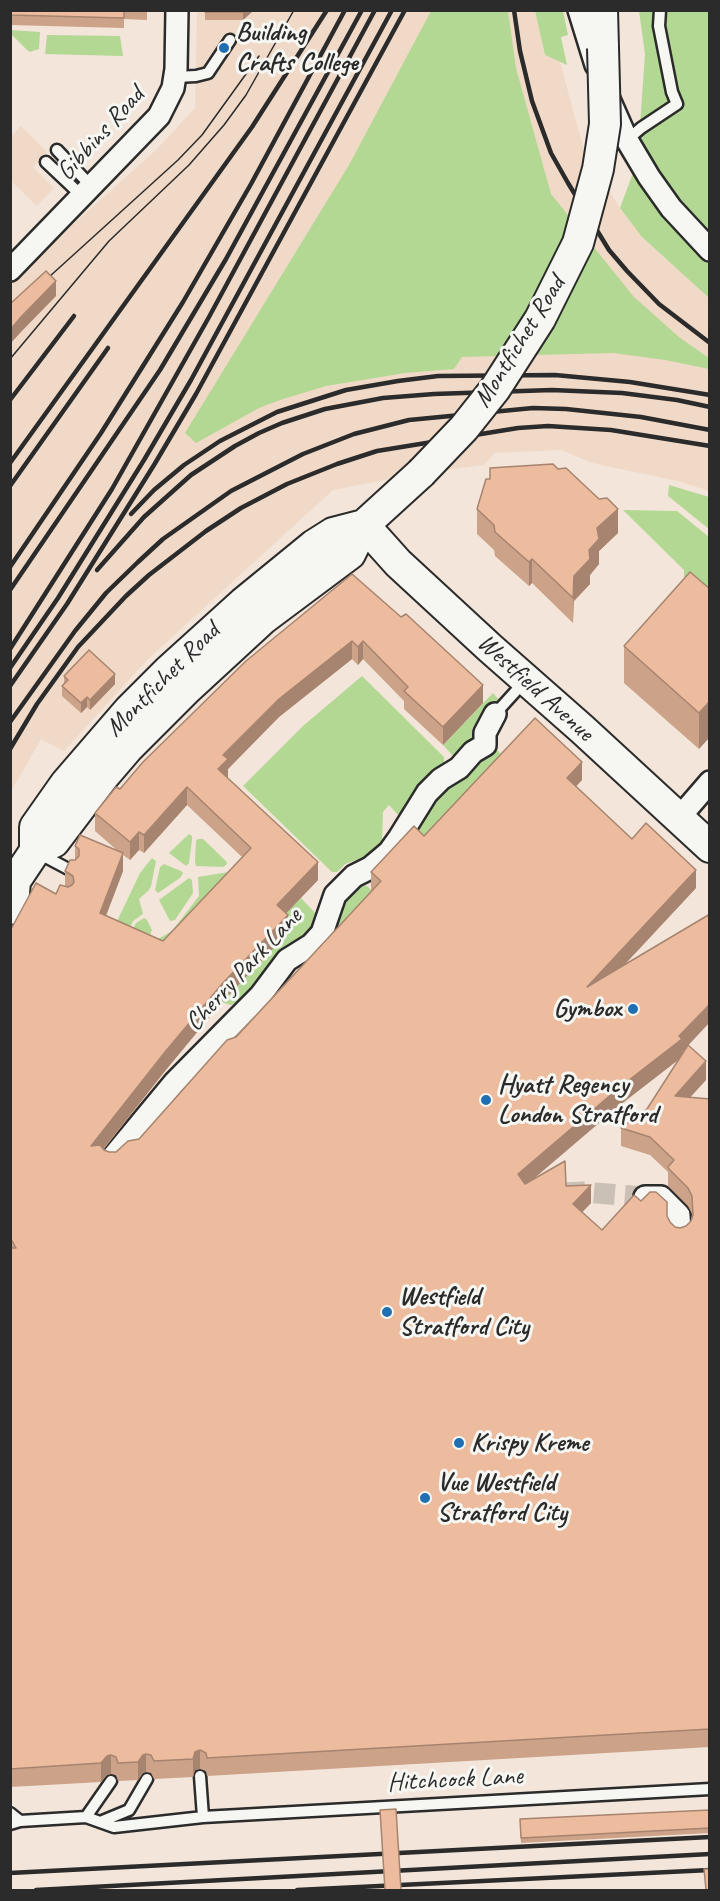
<!DOCTYPE html>
<html>
<head>
<meta charset="utf-8">
<style>
	body { margin:0 }
	#map { position:relative; width:720px; height:1901px; overflow:hidden; background:#f3e5d9; font-family:Caveat,sans-serif }
	canvas { display:block }
	.frame { position:absolute; inset:0; border:12px solid #2b2b2b; pointer-events:none }
</style>
</head>
<body>
<div id="map">
<canvas width="720" height="1901"></canvas>
<div class="frame"></div>
</div>
<script>
const ctx = document.querySelector('canvas').getContext('2d');
ctx.lineJoin = 'round';
function fill(path, color) {
  ctx.fillStyle = color;
  ctx.fill(path, 'evenodd');
}
function toPath(rows) {
  const path = new Path2D();
  for (const r of rows) {
    path.moveTo(r[0], r[1]);
    for (let i = 2; i < r.length; i += 2) path.lineTo(r[i], r[i + 1]);
  }
  return path;
}
function trace(path, color, width, dash) {
  ctx.strokeStyle = color;
  ctx.lineWidth = width;
  ctx.lineCap = dash ? 'butt' : 'round';
  ctx.setLineDash(dash || []);
  ctx.stroke(path);
}
function label(font, color, halo, rows, align = 'center') {
  ctx.font = font + ' Caveat,sans-serif';
  ctx.lineWidth = 6;
  ctx.setLineDash([]);
  ctx.textBaseline = 'middle';
  ctx.strokeStyle = halo;
  ctx.fillStyle = color;
  for (const [text, x, y, turn = 0] of rows) {
    ctx.save();
    ctx.translate(x, y);
    ctx.rotate((+turn || 0) * Math.PI / 180);
    ctx.textAlign = isNaN(turn) ? turn : align;
    if (halo) ctx.strokeText(text, 0, 0);
    ctx.fillText(text, 0, 0);
    ctx.restore();
  }
}
fill(toPath([
	[197,11,535,11,545,55,560,62,584,150,620,208,642,237,709,298,709,491,678,481,592,463,561,450,495,453,484,465,421,473,333,490,147,660,64,751,41,739,11,792,11,284,39,255,156,150,195,108],
	[21,126,47,152,33,167,54,188,37,206,11,181,11,136]
]), '#f1d9c7');
fill(toPath([
	[431,11,508,11,516,68,551,194,634,297,679,337,709,358,709,369,665,360,613,353,462,357,454,369,405,373,326,386,280,400,259,408,196,443,185,433,349,165],
	[535,11,563,11,568,35,561,37,567,65,545,55],
	[639,11,709,11,709,298,642,237,620,208,633,173,640,125,645,54],
	[10,30,40,32,39,49,30,52,27,50,11,34],
	[47,35,120,36,123,56,45,54],
	[669,485,709,497,709,529,668,496],
	[623,510,677,511,709,537,709,600,684,577,684,570],
	[362,676,444,757,444,763,441,769,430,773,424,778,403,816,397,814,389,805,383,812,382,841,373,854,345,864,337,872,332,872,243,786,303,726],
	[493,693,500,701,477,728,465,753,456,758,453,756,443,745],
	[493,750,498,751,508,761,424,854,414,827,434,798,468,768],
	[189,834,192,836,192,840,189,863,186,866,169,853],
	[198,839,203,839,227,862,226,865,223,867,196,866,195,862,196,841],
	[152,858,156,861,151,886,149,890,139,899,143,914,133,921,127,933,132,931,136,923,144,918,147,920,152,930,150,935,158,939,172,931,199,896,198,877,229,872,157,956,110,936,140,873],
	[164,864,181,871,183,873,180,878,158,893,155,890,160,867],
	[189,878,192,880,193,893,175,920,170,921,159,900],
	[363,885,367,886,381,900,338,946,329,930,340,906,353,889],
	[301,898,316,914,317,920,315,929,297,944,292,944,286,948,247,996,231,1005,224,1003,222,1002,287,933,277,923]
]), '#b3d893');
trace(toPath([
	[563,1193,583,1192,645,1197,645,1213]
]), '#cbc0b6', 21, [21, 10]);
const lane = toPath([
	[175,77,196,76,208,73,230,40],
	[627,140,641,128,677,104,672,92,659,26,660,10],
	[57,150,91,186],
	[46,162,82,196],
	[495,714,525,681],
	[40,854,72,871],
	[200,1776,203,1817],
	[10,1813,20,1821],
	[86,1817,111,1781],
	[100,1822,129,1810,147,1779],
	[10,1824,20,1821,86,1817,114,1827,203,1817,710,1789]
]);
const street = toPath([
	[579,10,596,65],
	[608,97,627,140,649,177,671,208,710,250],
	[10,270,159,116,173,88,176,69,177,10],
	[678,819,710,782],
	[112,1158,174,1083,260,996,287,960,311,945,322,933,335,895,354,876,370,868,389,852,399,838,427,793,441,779,459,768,473,752,485,745,485,733,495,714],
	[645,1197,661,1197,679,1215,680,1233]
]);
const secondary = toPath([
	[602,10,603,48],
	[364,525,398,563,490,648,582,729,710,847],
	[35,851,35,827,66,783,129,710,169,670,243,603,314,545,333,533,364,525],
	[10,909,13,905,15,881,35,851,54,842,104,776,128,748,187,689,263,619,350,554,364,525,421,473]
]);
trace(lane, '#2b2b2b', 15);
trace(street, '#2b2b2b', 26);
trace(secondary, '#2b2b2b', 34);
trace(lane, '#f6f6f2', 10);
trace(street, '#f6f6f2', 21);
trace(secondary, '#f6f6f2', 30);
trace(toPath([
	[38,287,178,160,202,135,259,56],
	[10,359,109,241,189,165,224,125,246,95,294,10]
]), '#2b2b2b', 1.5);
trace(toPath([
	[514,10,520,51,532,101,551,153,568,183,609,250,627,271,659,304,710,343],
	[10,400,74,316],
	[10,463,252,127,327,10],
	[10,486,108,348],
	[131,514,154,490,184,465,220,441,277,412,346,390,398,381,438,376,555,375,630,382,710,395],
	[10,567,101,433,183,302,251,184,345,10],
	[97,570,144,517,191,475,235,446,259,433,282,423,325,409,383,398,434,394,552,390,622,393,677,400,710,407],
	[10,590,160,370,226,259,362,10],
	[10,649,112,489,209,317,375,10],
	[10,668,58,598,144,460,191,380,392,10],
	[10,686,67,604,154,465,196,394,405,10],
	[10,722,75,631,106,593,138,562,163,539,231,491,303,454,354,434,409,420,533,408,566,409,641,417,710,430],
	[10,749,37,704,78,647,126,596,149,575,206,531,241,508,287,484,337,464,377,451,518,428,548,426,611,430,710,446],
	[10,1873,710,1837],
	[36,1890,710,1854],
	[297,1890,710,1870]
]), '#2b2b2b', 4.5);
const secondaryBridge = toPath([
	[421,473,464,428,495,389,540,319,578,243,598,169,605,124,603,48]
]);
trace(secondaryBridge, '#2b2b2b', 34, []);
trace(secondaryBridge, '#f6f6f2', 30);
fill(toPath([
	[10,10,147,10,147,20,124,19,124,28,10,25],
	[205,10,253,11,243,20,205,20],
	[490,468,618,533,599,551,599,564,590,575,590,584,574,601,573,623,532,583,529,586,495,556,494,550,477,534,477,509,490,479],
	[352,574,483,703,443,745,404,709,404,701,363,659,358,665,352,659,279,717,228,769,227,778,318,880,286,913,288,933,222,1002,165,1071,104,1149,109,1152,116,1152,139,1139,372,891,371,890,371,872,424,836,582,780,576,786,632,839,696,888,624,965,688,1045,706,1080,690,1097,710,1099,710,1747,207,1776,206,1771,200,1769,195,1770,193,1777,154,1779,151,1773,146,1772,143,1773,138,1780,118,1781,116,1775,111,1774,107,1775,101,1782,10,1787,10,931,65,887,65,871,75,860,75,846,119,852,95,831,95,813],
	[187,805,242,857,163,941,106,916,123,871,123,855,130,860,139,850,144,853],
	[679,1059,647,1109,621,1128,621,1146,650,1155,668,1172,668,1185,669,1187,688,1206,692,1214,691,1221,686,1226,680,1228,675,1227,670,1222,667,1216,641,1201,602,1230,582,1212,591,1203,566,1186,532,1180,620,1105],
	[710,589,699,749,624,683,624,646],
	[64,676,115,684,90,710,87,707,81,713,62,696,62,686,64,683],
	[710,1810,710,1833,521,1843,520,1819]
]), '#cca288');
fill(toPath([
	[245,10,253,10,253,11,243,20,243,12],
	[56,281,56,296,21,332,10,344,10,330,21,317],
	[618,509,618,533,599,551,599,564,590,575,590,584,574,601,573,623,574,576,589,550,597,528],
	[532,559,532,583,529,586,529,562],
	[352,641,352,659,279,717,228,769,228,777,218,787,218,769,223,755,279,699],
	[363,641,363,659,358,665,358,647],
	[115,674,115,684,90,710,90,700],
	[483,685,483,703,443,745,443,727],
	[87,697,87,707,81,713,81,703],
	[710,701,710,737,699,749,699,713],
	[582,762,582,780,567,796,567,778],
	[187,787,187,805,144,853,144,835],
	[139,832,139,850,130,860,130,842],
	[123,853,123,871,100,931,100,913],
	[318,862,318,880,277,923,277,905],
	[696,870,696,888,587,1005,587,987],
	[288,915,288,933,222,1002,165,1071,91,1164,91,1146,165,1052,222,984],
	[710,1004,710,1022,682,1052,682,1057,620,1105,518,1192,518,1174,679,1036],
	[706,1061,706,1080,675,1114,675,1096],
	[591,1185,591,1203,573,1222,573,1204],
	[200,1750,200,1769,195,1770,193,1777,193,1759,195,1752],
	[146,1754,146,1772,143,1773,138,1780,138,1762,143,1755],
	[111,1755,111,1774,107,1775,101,1782,101,1763,107,1756]
]), '#a6846f');
const building = toPath([
	[10,10,124,10,124,18,10,15,10,10],
	[205,10,245,10,243,12,205,12,205,10],
	[46,271,56,281,21,317,10,330,10,304,46,271],
	[553,464,558,469,566,468,599,499,607,498,618,509,597,528,599,539,589,550,590,559,574,576,573,598,532,559,529,562,495,532,494,525,477,509,486,479,490,479,490,468,553,464],
	[690,572,710,589,710,701,699,713,624,646,690,572],
	[352,574,401,617,406,614,483,685,443,727,404,691,408,687,363,641,358,647,352,641,279,699,223,755,228,759,218,769,318,862,277,905,288,915,222,984,165,1052,91,1146,100,1145,104,1150,109,1152,116,1152,128,1141,139,1139,227,1040,236,1037,381,881,371,872,414,826,424,836,535,718,582,762,567,778,632,839,646,823,696,870,587,987,710,914,710,1004,679,1036,682,1039,620,1087,518,1174,525,1184,565,1161,566,1186,591,1185,573,1204,602,1230,634,1195,641,1201,650,1192,656,1192,667,1202,667,1216,670,1222,675,1227,680,1228,686,1226,691,1221,693,1215,692,1196,688,1188,669,1169,668,1167,674,1160,650,1137,621,1128,647,1109,688,1045,706,1061,675,1096,710,1099,710,1729,207,1758,206,1753,200,1750,195,1752,193,1759,154,1761,151,1755,146,1754,143,1755,138,1762,118,1763,116,1757,111,1755,107,1756,101,1763,10,1769,10,1248,16,1248,10,1237,10,931,36,883,56,894,60,885,68,887,72,885,74,882,73,876,65,871,70,860,75,860,79,856,79,849,75,846,80,835,123,853,100,913,163,941,251,848,187,787,144,835,139,832,130,842,95,813,116,787,120,789,143,762,246,661,352,574],
	[89,650,115,674,90,700,87,697,81,703,62,686,68,680,64,676,89,650],
	[396,1809,401,1890,385,1890,380,1810,396,1809],
	[710,1810,710,1828,521,1838,520,1819,710,1810],
	[704,1869,710,1869,710,1890,706,1890,704,1869]
]);
fill(building, '#edbc9e');
trace(building, '#a6846f', 1.5);
for (const [x, y, r, color] of [
	[224,48,6,"#1f6fb2"],
	[633,1009,6,"#1f6fb2"],
	[486,1100,6,"#1f6fb2"],
	[387,1312,6,"#1f6fb2"],
	[459,1443,6,"#1f6fb2"],
	[425,1498,6,"#1f6fb2"]
]) {
  const dot = new Path2D();
  dot.arc(x, y, r, 0, 2 * Math.PI);
  ctx.fillStyle = color;
  ctx.fill(dot);
  trace(dot, '#f6f6f2', 2);
}
label('bold 26px', '#2b2b2b', '#f6f6f2', [
	["Building",236,33],
	["Crafts College",236,63],
	["Gymbox",621,1009,"right"],
	["Hyatt Regency",498,1085],
	["London Stratford",498,1115],
	["Westfield",399,1297],
	["Stratford City",399,1327],
	["Krispy Kreme",471,1443],
	["Vue Westfield",437,1483],
	["Stratford City",437,1513]
], 'left');
label('26px', '#2b2b2b', '#f6f6f2', [
	["Gibbins Road",101,134,-48],
	["Montfichet Road",520,342,-58],
	["Montfichet Road",163,680,-45],
	["Westfield Avenue",535,688,42],
	["Cherry Park Lane",244,970,-47],
	["Hitchcock Lane",455,1780,-3]
]);
</script>
</body>
</html>
